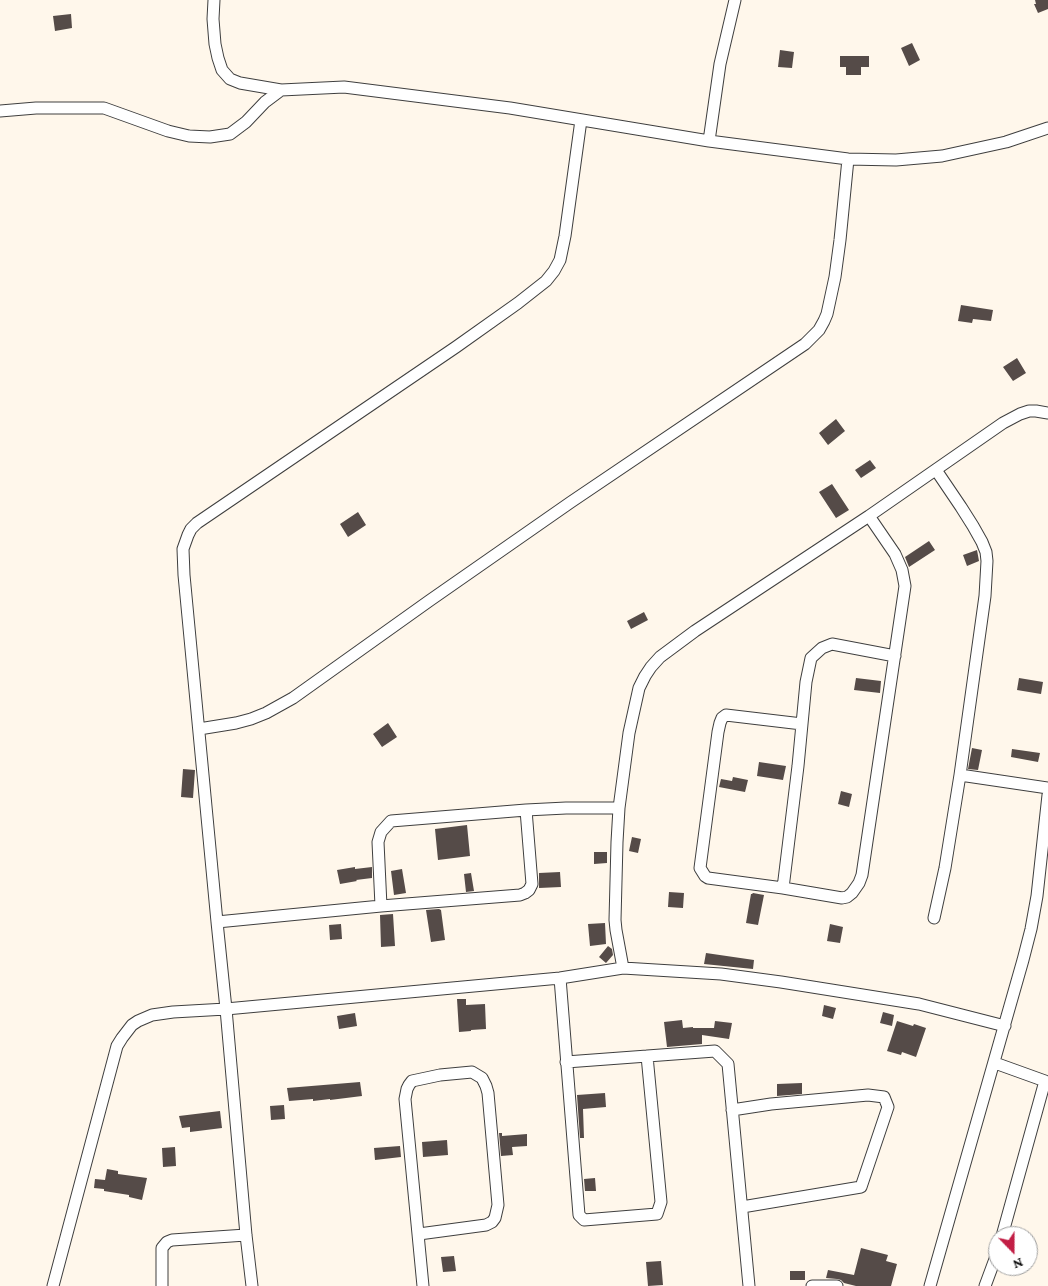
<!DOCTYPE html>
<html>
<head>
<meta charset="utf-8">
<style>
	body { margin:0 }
	#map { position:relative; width:1048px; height:1286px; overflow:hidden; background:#fff7eb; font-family:"Crimson Pro",serif }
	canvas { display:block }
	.north { position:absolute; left:988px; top:1226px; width:50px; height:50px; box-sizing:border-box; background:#fff; border:1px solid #9e9e9e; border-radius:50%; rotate:158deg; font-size:14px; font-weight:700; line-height:20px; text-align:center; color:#0c0c0c }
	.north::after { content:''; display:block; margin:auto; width:18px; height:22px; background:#c21e45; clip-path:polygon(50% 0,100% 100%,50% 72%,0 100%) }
</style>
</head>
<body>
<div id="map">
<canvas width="1048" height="1286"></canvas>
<div class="north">N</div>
</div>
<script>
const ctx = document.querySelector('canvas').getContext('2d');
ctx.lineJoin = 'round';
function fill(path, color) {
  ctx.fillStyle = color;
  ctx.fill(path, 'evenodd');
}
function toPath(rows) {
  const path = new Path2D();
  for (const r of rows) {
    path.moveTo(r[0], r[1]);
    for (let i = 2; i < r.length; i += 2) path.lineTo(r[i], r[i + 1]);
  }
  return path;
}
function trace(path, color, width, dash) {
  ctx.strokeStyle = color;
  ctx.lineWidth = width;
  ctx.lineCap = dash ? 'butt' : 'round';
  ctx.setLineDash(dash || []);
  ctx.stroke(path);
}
fill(toPath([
	[1035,0,1048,0,1048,9,1038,13,1034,4,1036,4],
	[71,14,72,28,55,31,53,16],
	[912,43,920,60,909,66,901,48],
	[780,50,794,52,792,68,778,67],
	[840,56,869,56,869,67,861,67,861,75,846,75,846,67,840,67],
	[961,305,993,310,991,321,973,319,972,323,958,321],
	[1017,358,1026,373,1013,381,1003,367],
	[836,419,845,431,828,445,819,433],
	[870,460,876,468,861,478,855,470],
	[832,484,849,510,836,518,819,492],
	[358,512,366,525,348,537,340,524],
	[929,541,935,550,909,567,905,557],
	[977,550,979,561,967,566,963,555],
	[644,612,648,620,631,629,627,621],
	[856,678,881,681,880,693,854,690],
	[1019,678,1043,682,1041,694,1017,690],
	[388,723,397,737,382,747,373,734],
	[972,748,982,750,978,770,968,769],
	[1012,749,1040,753,1038,762,1011,757],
	[759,762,786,766,783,780,757,776],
	[183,769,195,770,193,798,181,797],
	[733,777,748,780,745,792,719,787,721,779,732,781],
	[841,791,852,794,849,807,838,804],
	[467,825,470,856,438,860,435,829],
	[632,837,641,839,638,853,629,851],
	[594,852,607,852,607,863,594,864],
	[355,867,355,869,372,867,372,878,356,880,357,881,340,884,337,870],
	[402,869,406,893,394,895,391,871],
	[560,872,561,887,539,888,539,873],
	[471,873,474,891,466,892,464,874],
	[669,892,684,893,683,908,668,907],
	[753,893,764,895,758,925,746,923,751,894,752,894],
	[439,909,441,910,445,940,431,942,426,910],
	[393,914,395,946,381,947,380,915],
	[605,923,606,944,590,946,588,924],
	[341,924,342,939,330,940,329,925],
	[830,924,843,927,840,943,827,941],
	[608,946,612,949,613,955,606,963,599,957],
	[706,953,754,960,753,969,704,964],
	[457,999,466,999,466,1005,485,1004,486,1029,471,1030,471,1031,459,1032],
	[824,1005,836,1008,833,1019,822,1016],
	[883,1012,894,1015,892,1026,880,1023],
	[355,1013,357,1026,339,1029,337,1016],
	[682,1020,683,1028,693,1027,693,1028,714,1028,715,1021,732,1023,729,1039,702,1035,702,1044,667,1047,664,1022],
	[897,1021,913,1026,914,1024,926,1028,916,1057,902,1052,901,1055,887,1051],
	[360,1082,362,1096,330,1100,330,1099,313,1101,313,1099,289,1101,287,1088],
	[802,1083,802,1094,777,1096,777,1084],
	[605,1093,606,1107,583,1109,584,1138,580,1138,577,1095],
	[284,1105,285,1119,271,1120,270,1106],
	[220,1111,222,1128,190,1132,190,1127,182,1128,179,1116],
	[499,1133,502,1133,502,1136,527,1134,527,1146,512,1147,513,1155,501,1156],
	[447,1140,448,1155,423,1157,422,1142],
	[400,1146,401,1157,375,1160,374,1148],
	[175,1147,176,1166,163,1167,162,1148],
	[107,1169,118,1171,118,1174,147,1178,142,1200,129,1197,129,1195,104,1191,104,1189,94,1188,95,1179,105,1180],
	[595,1178,596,1191,585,1191,584,1179],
	[861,1248,888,1255,886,1261,897,1264,891,1286,856,1286,844,1283,841,1280,837,1279,826,1278,828,1270,854,1275],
	[454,1256,456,1271,443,1272,441,1257],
	[661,1261,663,1285,648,1286,646,1262],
	[790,1271,805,1271,805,1280,790,1280]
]), '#554b48');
const minor = toPath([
	[214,0,213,19,215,44,218,58,222,70,230,79,240,83,281,90,344,87,510,108,709,141,848,159,896,160,942,156,1006,142,1048,128],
	[0,111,36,108,104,108,168,131,189,136,210,137,230,134,246,122,265,102,281,90],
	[709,141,720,64,735,0],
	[802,724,726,715,722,718,720,723,718,732,700,868,705,876,708,878,783,888,842,898,847,897,852,893,859,883,862,875,905,586,902,570,895,554,869,516],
	[199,729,236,723,251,719,266,713,293,698,429,601,571,502,805,344,819,330,824,321,827,314,835,277,840,240,848,159],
	[960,775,1048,788],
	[783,888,798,766,806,682,811,658,822,648,832,644,895,656],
	[381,906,520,895,525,893,529,890,532,884,526,810],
	[934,918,945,868,960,775,985,596,987,561,986,552,982,542,973,526,961,507,936,470],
	[217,922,184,575,183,549,188,535,191,529,197,523,456,347,518,303,546,281,554,271,560,260,565,236,581,120],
	[623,968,616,930,615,920,617,842,619,808,629,733,639,688,645,676,651,667,660,657,695,631,869,516,1003,423,1020,414,1029,411,1036,411,1048,413],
	[560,978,579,1215,584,1220,657,1214,661,1202,647,1056],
	[566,1062,715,1051,728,1064,749,1286],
	[995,1063,1045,1081,1002,1236],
	[732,1110,771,1104,868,1095,884,1097,888,1107,861,1187,742,1207],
	[419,1234,486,1225,492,1222,495,1218,498,1205,488,1093,486,1086,482,1078,472,1072,440,1075,412,1081,409,1085,407,1089,405,1099,423,1286],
	[53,1286,117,1046,122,1038,132,1025,138,1021,152,1015,173,1012,226,1009,217,922,381,906,378,842,381,832,391,821,526,810,566,808,619,808],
	[162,1286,162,1248,167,1242,172,1240,246,1235],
	[252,1286,246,1235,226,1009,560,978,623,968,721,974,781,982,919,1004,1005,1026],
	[812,1286,837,1286],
	[930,1286,1023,960,1031,929,1037,896,1048,795],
	[985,1286,998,1251]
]);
trace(minor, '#3f3f3f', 13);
trace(minor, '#fff', 11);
</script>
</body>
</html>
